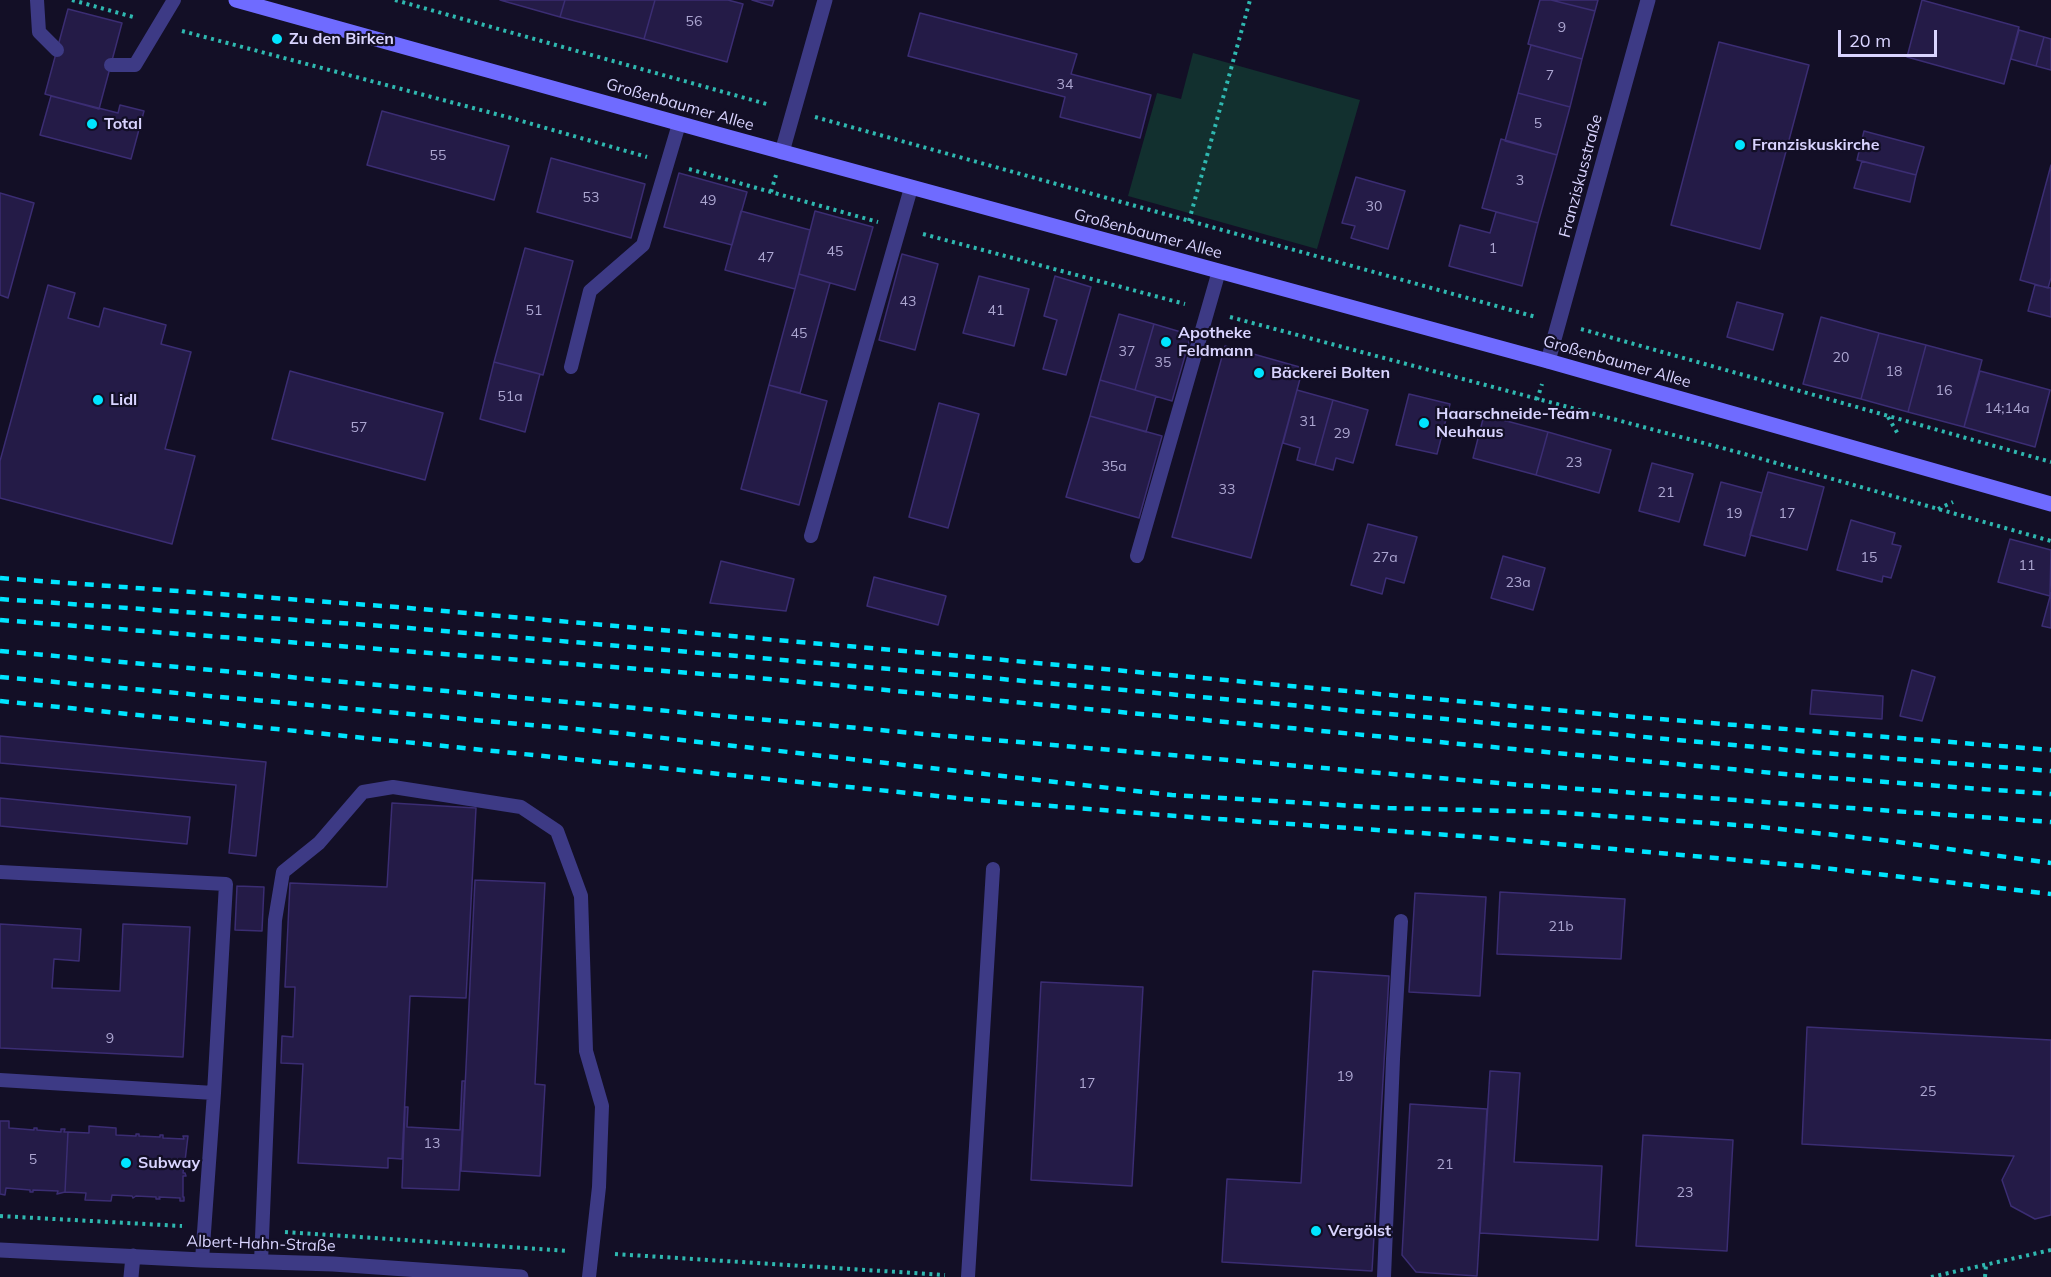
<!DOCTYPE html>
<html>
<head>
<meta charset="utf-8">
<style>
	body { margin:0 }
	#map { position:relative; width:2051px; height:1277px; overflow:hidden; background:#130f26; font-family:Mulish,sans-serif }
	canvas { display:block }
	.scale { position:absolute; left:1838px; top:30px; width:99px; height:27px; box-sizing:border-box; border:3px solid #d9d4ff; border-top:0; padding-left:8px; font-size:18px; line-height:21px; white-space:nowrap; color:#d9d4ff; -webkit-text-stroke:4px #130f26; paint-order:stroke }
</style>
</head>
<body>
<div id="map">
<canvas width="2051" height="1277"></canvas>
<div class="scale">20 m</div>
</div>
<script>
const ctx = document.querySelector('canvas').getContext('2d');
ctx.lineJoin = 'round';
function fill(path, color) {
  ctx.fillStyle = color;
  ctx.fill(path, 'evenodd');
}
function toPath(rows) {
  const path = new Path2D();
  for (const r of rows) {
    path.moveTo(r[0], r[1]);
    for (let i = 2; i < r.length; i += 2) path.lineTo(r[i], r[i + 1]);
  }
  return path;
}
function trace(path, color, width, dash) {
  ctx.strokeStyle = color;
  ctx.lineWidth = width;
  ctx.lineCap = dash ? 'butt' : 'round';
  ctx.setLineDash(dash || []);
  ctx.stroke(path);
}
function label(font, color, halo, rows, align = 'center') {
  ctx.font = font + ' Mulish,sans-serif';
  ctx.lineWidth = 4.5;
  ctx.setLineDash([]);
  ctx.textBaseline = 'middle';
  ctx.strokeStyle = halo;
  ctx.fillStyle = color;
  for (const [text, x, y, turn = 0] of rows) {
    ctx.save();
    ctx.translate(x, y);
    ctx.rotate((+turn || 0) * Math.PI / 180);
    ctx.textAlign = isNaN(turn) ? turn : align;
    if (halo) ctx.strokeText(text, 0, 0);
    ctx.fillText(text, 0, 0);
    ctx.restore();
  }
}
fill(toPath([
	[1193,53,1360,100,1317,249,1128,196,1157,93,1181,99]
]), '#12302f');
const building = toPath([
	[500,0,565,0,560,17,500,0],
	[565,0,655,0,644,39,560,17,565,0],
	[655,0,728,0,743,4,727,62,644,39,655,0],
	[752,0,774,0,772,6,752,0],
	[1540,0,1551,0,1595,11,1582,59,1528,44,1540,0],
	[1551,0,1598,0,1595,11,1551,0],
	[1922,0,2019,27,2004,84,1907,57,1922,0],
	[68,9,122,23,99,109,45,94,68,9],
	[920,13,1077,54,1071,74,1151,95,1140,138,1060,117,1065,97,908,56,920,13],
	[2019,30,2044,37,2036,66,2011,59,2019,30],
	[2044,37,2051,39,2051,70,2036,66,2044,37],
	[1719,42,1809,65,1760,249,1671,225,1719,42],
	[1531,45,1582,59,1570,107,1518,93,1531,45],
	[1518,93,1570,107,1557,155,1505,141,1518,93],
	[51,96,118,113,120,105,144,111,131,159,40,135,51,96],
	[382,111,509,146,494,200,367,165,382,111],
	[1864,131,1924,147,1916,175,1857,160,1864,131],
	[1501,139,1557,155,1538,223,1482,208,1501,139],
	[551,158,645,184,631,238,537,212,551,158],
	[1862,161,1916,175,1910,202,1854,188,1862,161],
	[2051,165,2051,278,2048,288,2020,280,2051,165],
	[679,173,747,192,732,245,664,227,679,173],
	[1356,177,1405,191,1388,249,1351,238,1355,226,1342,223,1356,177],
	[0,193,34,203,8,298,0,295,0,193],
	[741,211,810,230,795,289,725,270,741,211],
	[815,211,873,227,855,290,799,274,815,211],
	[1496,212,1538,223,1522,286,1449,266,1460,225,1490,233,1496,212],
	[525,248,573,261,543,375,494,362,525,248],
	[902,254,938,264,915,350,879,340,902,254],
	[799,274,830,283,800,393,769,385,799,274],
	[979,276,1029,289,1014,346,963,333,979,276],
	[1055,276,1091,287,1066,375,1043,369,1057,320,1044,316,1055,276],
	[48,285,75,293,68,318,99,327,104,308,166,325,161,344,191,352,165,449,195,456,172,544,0,498,0,461,48,285],
	[2035,285,2051,288,2051,317,2028,311,2035,285],
	[1737,302,1783,314,1773,350,1727,337,1737,302],
	[1119,314,1154,324,1135,390,1100,380,1119,314],
	[1821,317,1879,333,1861,399,1803,384,1821,317],
	[1154,324,1191,335,1172,401,1135,390,1154,324],
	[1879,333,1926,345,1908,412,1861,399,1879,333],
	[1926,345,1982,360,1964,427,1908,412,1926,345],
	[1225,346,1303,368,1251,558,1172,537,1225,346],
	[494,362,540,374,525,432,480,419,494,362],
	[290,371,443,413,425,480,272,439,290,371],
	[1980,371,2050,390,2035,447,1964,427,1980,371],
	[1100,380,1156,396,1146,432,1090,416,1100,380],
	[769,385,827,401,799,505,741,489,769,385],
	[1297,390,1333,400,1315,465,1297,460,1300,448,1283,443,1297,390],
	[1409,394,1450,404,1437,454,1396,445,1409,394],
	[1333,400,1368,410,1353,463,1336,458,1333,470,1315,465,1333,400],
	[939,403,979,414,948,528,909,517,939,403],
	[1484,415,1548,432,1536,475,1473,458,1484,415],
	[1090,416,1162,436,1139,518,1066,497,1090,416],
	[1548,432,1611,450,1599,493,1536,475,1548,432],
	[1652,463,1693,474,1679,522,1639,511,1652,463],
	[1768,472,1824,487,1807,550,1750,535,1768,472],
	[1721,482,1762,493,1745,556,1704,545,1721,482],
	[1851,520,1895,533,1892,544,1901,546,1891,578,1883,576,1882,582,1837,570,1851,520],
	[1368,524,1417,537,1404,583,1386,578,1382,594,1351,585,1368,524],
	[2010,539,2051,550,2050,596,1998,582,2010,539],
	[1503,556,1545,568,1533,610,1491,598,1503,556],
	[721,561,794,579,786,611,710,603,721,561],
	[874,577,946,596,938,625,867,606,874,577],
	[2051,593,2051,628,2042,626,2051,593],
	[1912,670,1935,677,1922,721,1900,716,1912,670],
	[1812,690,1883,696,1882,719,1810,714,1812,690],
	[0,736,266,762,256,856,229,853,236,785,0,763,0,736],
	[0,798,190,817,187,844,0,826,0,798],
	[392,803,476,808,466,998,410,996,402,1159,388,1158,388,1168,298,1163,303,1064,281,1063,282,1036,293,1037,295,987,285,987,290,883,387,887,392,803],
	[475,880,545,883,535,1084,545,1085,540,1176,461,1171,475,880],
	[237,886,264,887,262,931,235,930,237,886],
	[1500,892,1625,899,1621,959,1497,954,1500,892],
	[1415,893,1486,897,1480,996,1409,992,1415,893],
	[0,924,81,929,79,961,54,959,52,988,120,991,123,924,190,927,183,1057,0,1048,0,924],
	[1313,971,1389,976,1372,1271,1222,1262,1227,1179,1301,1183,1313,971],
	[1041,982,1143,987,1132,1186,1031,1180,1041,982],
	[1807,1027,2051,1040,2051,1215,2035,1219,2011,1206,2002,1180,2014,1156,1802,1144,1807,1027],
	[1490,1071,1520,1073,1514,1162,1602,1166,1598,1240,1480,1233,1490,1071],
	[462,1081,465,1081,459,1190,402,1188,405,1107,408,1107,407,1127,460,1130,462,1081],
	[1410,1104,1487,1109,1477,1276,1416,1272,1402,1255,1410,1104],
	[0,1121,9,1121,9,1128,34,1130,34,1128,37,1128,37,1130,61,1132,61,1129,65,1129,64,1132,68,1132,65,1192,57,1194,58,1191,33,1190,33,1192,30,1192,30,1190,6,1188,5,1195,0,1194,0,1121],
	[89,1126,116,1128,116,1135,136,1136,136,1134,139,1134,139,1136,160,1137,160,1135,163,1135,163,1138,184,1139,183,1136,188,1136,185,1161,186,1161,186,1164,184,1164,183,1173,185,1173,186,1176,183,1176,183,1197,184,1197,184,1201,180,1201,180,1198,159,1197,160,1199,156,1199,156,1197,136,1196,133,1198,132,1196,112,1195,111,1201,85,1200,86,1193,65,1192,68,1132,89,1133,89,1126],
	[1643,1135,1733,1140,1727,1251,1636,1246,1643,1135]
]);
fill(building, '#241b47');
trace(building, '#3b2d73', 1.5);
trace(toPath([
	[72,0,137,18],
	[395,0,770,105],
	[182,31,511,118,647,157],
	[815,117,1536,317],
	[689,169,878,222],
	[771,192,776,175],
	[1189,221,1250,0],
	[923,234,1185,304],
	[1230,317,1741,453,2051,541],
	[1581,329,2051,462],
	[1537,400,1542,384],
	[1888,417,1898,434],
	[1938,509,1953,502],
	[0,1216,182,1226],
	[285,1232,568,1251],
	[615,1254,945,1275],
	[1931,1277,2051,1250],
	[1985,1277,1986,1265]
]), '#2fb8b0', 4, [3, 4.5]);
trace(toPath([
	[37,0,39,32,57,50],
	[111,65,135,65,174,0],
	[571,367,590,291,643,245,679,124],
	[811,536,911,188],
	[1137,556,1219,271],
	[0,872,226,884,214,1093],
	[0,1080,214,1093,202,1260],
	[261,1262,275,920,283,872,319,843,363,792,393,787,521,807,557,831,581,896,586,1051,602,1106,599,1187,589,1277],
	[968,1277,993,869],
	[1384,1277,1393,1059,1401,921]
]), '#3d3a85', 14);
trace(toPath([
	[782,152,825,0],
	[1548,361,1648,0],
	[0,1250,202,1260,333,1264,521,1277],
	[131,1277,133,1256]
]), '#3d3a85', 15);
trace(toPath([
	[236,0,728,137,1548,361,2051,504]
]), '#6f6bff', 15);
trace(toPath([
	[0,578,397,607,927,653,1622,716,2051,750],
	[0,599,397,627,924,672,1822,753,2051,771],
	[0,620,769,679,1524,750,1817,777,2051,794],
	[0,651,924,734,1522,785,2051,822],
	[0,677,619,733,1172,795,1389,808,1551,812,1752,826,1890,841,2051,863],
	[0,701,977,800,1176,816,1478,837,1807,866,2051,894]
]), '#00e5ff', 4.5, [9, 8]);
for (const [x, y, r, color] of [
	[277,39,6,"#00e5ff"],
	[92,124,6,"#00e5ff"],
	[1740,145,6,"#00e5ff"],
	[1166,342,6,"#00e5ff"],
	[1259,373,6,"#00e5ff"],
	[98,400,6,"#00e5ff"],
	[1424,423,6,"#00e5ff"],
	[126,1163,6,"#00e5ff"],
	[1316,1231,6,"#00e5ff"]
]) {
  const dot = new Path2D();
  dot.arc(x, y, r, 0, 2 * Math.PI);
  ctx.fillStyle = color;
  ctx.fill(dot);
  trace(dot, '#130f26', 2);
}
label('14px', '#aca6d1', null, [
	["56",694,22],
	["9",1562,28],
	["7",1550,76],
	["34",1065,85],
	["5",1538,124],
	["55",438,156],
	["3",1520,181],
	["53",591,198],
	["49",708,201],
	["30",1374,207],
	["1",1493,249],
	["45",835,252],
	["47",766,258],
	["43",908,302],
	["51",534,311],
	["41",996,311],
	["45",799,334],
	["37",1127,352],
	["20",1841,358],
	["35",1163,363],
	["18",1894,372],
	["16",1944,391],
	["51a",510,397],
	["14;14a",2007,409],
	["31",1308,422],
	["57",359,428],
	["29",1342,434],
	["23",1574,463],
	["35a",1114,467],
	["33",1227,490],
	["21",1666,493],
	["19",1734,514],
	["17",1787,514],
	["27a",1385,558],
	["15",1869,558],
	["11",2027,566],
	["23a",1518,583],
	["21b",1561,927],
	["9",110,1039],
	["19",1345,1077],
	["17",1087,1084],
	["25",1928,1092],
	["13",432,1144],
	["5",33,1160],
	["21",1445,1165],
	["23",1685,1193]
]);
label('bold 16px', '#d9d4ff', '#130f26', [
	["Zu den Birken",289,39],
	["Total",104,124],
	["Franziskuskirche",1752,145],
	["Apotheke",1178,333],
	["Feldmann",1178,351],
	["Bäckerei Bolten",1271,373],
	["Lidl",110,400],
	["Haarschneide-Team",1436,414],
	["Neuhaus",1436,432],
	["Subway",138,1163],
	["Vergölst",1328,1231]
], 'left');
label('16px', '#d9d4ff', '#130f26', [
	["Großenbaumer Allee",680,105,16],
	["Franziskusstraße",1581,176,-75],
	["Großenbaumer Allee",1148,234,15],
	["Großenbaumer Allee",1617,362,16],
	["Albert-Hahn-Straße",261,1244,2]
]);
</script>
</body>
</html>
